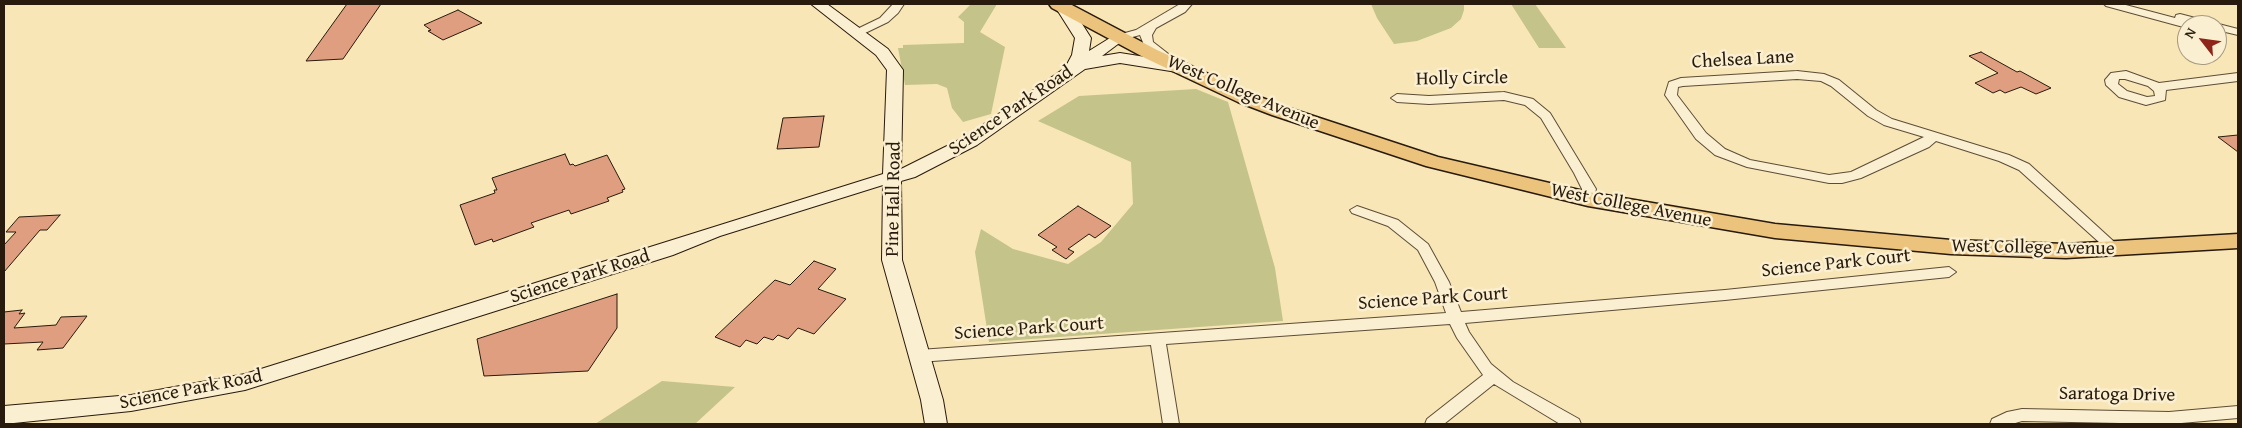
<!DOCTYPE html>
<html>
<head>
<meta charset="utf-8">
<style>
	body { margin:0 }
	#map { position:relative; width:2242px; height:428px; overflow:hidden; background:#f8e6b7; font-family:"Gentium Book Plus",serif }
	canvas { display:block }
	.frame { position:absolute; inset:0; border:5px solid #281a0c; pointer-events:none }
	.north { position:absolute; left:2177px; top:15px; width:50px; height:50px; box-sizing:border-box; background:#faefd0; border:1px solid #a69a82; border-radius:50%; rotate:300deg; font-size:14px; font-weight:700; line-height:20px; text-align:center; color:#281a0c }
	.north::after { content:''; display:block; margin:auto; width:18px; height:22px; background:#8f2418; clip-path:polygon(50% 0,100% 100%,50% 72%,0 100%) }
</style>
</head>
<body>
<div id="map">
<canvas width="2242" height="428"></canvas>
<div class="frame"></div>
<div class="north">N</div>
</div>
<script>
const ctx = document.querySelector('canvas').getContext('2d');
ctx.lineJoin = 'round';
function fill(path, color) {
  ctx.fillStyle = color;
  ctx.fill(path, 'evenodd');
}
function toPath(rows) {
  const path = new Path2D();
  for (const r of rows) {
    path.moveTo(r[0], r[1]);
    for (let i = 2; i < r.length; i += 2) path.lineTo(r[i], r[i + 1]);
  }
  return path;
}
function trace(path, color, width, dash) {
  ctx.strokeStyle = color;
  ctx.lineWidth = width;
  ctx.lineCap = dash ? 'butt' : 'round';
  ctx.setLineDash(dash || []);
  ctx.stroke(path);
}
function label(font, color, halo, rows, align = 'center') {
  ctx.font = font + ' "Gentium Book Plus",serif';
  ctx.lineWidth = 5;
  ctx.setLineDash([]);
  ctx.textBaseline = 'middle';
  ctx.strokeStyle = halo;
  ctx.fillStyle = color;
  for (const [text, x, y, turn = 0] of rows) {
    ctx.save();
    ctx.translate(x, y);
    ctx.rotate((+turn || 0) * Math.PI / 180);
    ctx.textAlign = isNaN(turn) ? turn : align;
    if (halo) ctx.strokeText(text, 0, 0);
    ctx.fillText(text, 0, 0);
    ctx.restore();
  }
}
fill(toPath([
	[971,4,997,4,980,32,1005,47,991,114,963,122,952,108,947,88,937,84,905,85,898,48,903,48,903,45,964,43,964,22,958,17],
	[1371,4,1464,4,1464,10,1461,19,1451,28,1417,41,1394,44,1377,18],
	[1511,4,1535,4,1566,48,1539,48],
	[1196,89,1228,102,1275,268,1283,321,989,342,975,252,981,229,1013,249,1068,264,1101,242,1133,204,1131,162,1038,121,1079,96],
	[662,381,735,387,695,424,595,424]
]), '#c4c38a');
const building = toPath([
	[347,4,381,4,343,59,306,61,347,4],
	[458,10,482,23,443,40,428,31,431,30,424,25,458,10],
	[1981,52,2017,72,2020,71,2051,88,2036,94,2021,87,2005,93,2000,90,1993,93,1975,83,1998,73,1969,56,1981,52],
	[824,116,819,147,777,149,783,118,824,116],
	[2238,135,2238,152,2218,137,2238,135],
	[565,154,570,165,573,164,575,166,607,155,625,189,622,190,623,192,607,198,609,201,571,214,569,210,531,223,534,227,493,242,492,239,475,245,460,205,495,193,494,190,497,190,492,178,565,154],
	[1078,206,1111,226,1095,238,1089,234,1068,249,1074,252,1066,259,1052,250,1057,247,1038,235,1078,206],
	[60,215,47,230,40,230,4,272,4,245,16,232,6,232,19,217,60,215],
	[814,261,836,269,818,289,846,299,814,334,798,328,788,339,778,335,773,340,764,337,757,344,746,340,740,347,715,337,775,280,790,285,814,261],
	[617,294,617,328,588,371,484,376,477,339,617,294],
	[22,310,19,314,25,313,14,328,56,325,61,317,87,316,63,348,37,350,43,342,4,344,4,312,22,310]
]);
fill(building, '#df9e80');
trace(building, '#281a0c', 1);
const street = toPath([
	[893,4,904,4,898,13,888,22,861,35,853,35,853,31,880,18,893,4],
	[1180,4,1192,4,1185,12,1156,28,1152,35,1153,42,1171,56,1173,59,1171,62,1163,62,1144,45,1140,35,1118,41,1112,38,1114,36,1136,30,1180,4],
	[2104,4,2122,4,2175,18,2176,15,2180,14,2238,29,2238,35,2217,30,2217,25,2194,24,2187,25,2187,28,2106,6,2104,4],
	[1797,71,1824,74,1839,80,1876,110,1892,119,2009,155,2029,164,2122,249,2120,252,2110,252,2019,170,1999,161,1936,141,1929,147,1861,178,1842,183,1829,183,1747,167,1715,155,1696,139,1665,95,1669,82,1681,78,1797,71],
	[1797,79,1821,81,1831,86,1868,116,1884,125,1924,137,1851,172,1829,175,1750,160,1725,149,1706,133,1677,95,1678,87,1683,86,1797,79],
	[2126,71,2159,83,2238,73,2238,81,2166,90,2165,100,2146,105,2119,97,2106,85,2105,80,2111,73,2126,71],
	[2119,79,2125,79,2148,86,2154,91,2155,96,2147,97,2127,91,2118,84,2119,79],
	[1504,92,1533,99,1550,113,1596,189,1593,202,1583,202,1581,199,1582,189,1574,173,1541,118,1525,105,1504,100,1429,104,1397,102,1391,98,1397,94,1429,96,1504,92],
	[1357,206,1398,220,1428,244,1449,282,1461,312,1725,290,1949,267,1956,272,1949,277,1725,300,1465,323,1469,332,1491,364,1513,382,1579,419,1581,424,1560,424,1494,384,1444,424,1425,424,1427,419,1483,375,1457,338,1450,324,1166,344,1179,424,1163,424,1151,345,919,362,914,360,911,356,914,352,919,350,1446,313,1435,282,1418,250,1388,226,1352,213,1350,210,1357,206],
	[2238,406,2238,418,2170,424,2022,421,2012,424,1990,424,1992,419,2007,412,2022,409,2169,412,2238,406]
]);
const secondary = toPath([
	[811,4,827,4,888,49,903,70,901,169,965,137,1065,68,1072,55,1075,38,1056,8,1059,5,1069,5,1072,8,1091,38,1089,51,1118,33,1126,38,1102,56,1120,53,1177,62,1185,67,1177,72,1120,63,1085,69,977,145,915,177,901,181,902,260,943,400,947,424,925,424,921,400,882,260,883,185,720,236,673,255,245,390,131,411,4,424,4,406,131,395,245,374,883,174,887,70,876,55,811,4]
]);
const primary = toPath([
	[1049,4,1070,4,1157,50,1252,94,1286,107,1438,157,1588,192,1775,224,1951,240,2066,244,2238,234,2238,248,2066,258,1951,254,1775,238,1588,206,1426,166,1272,115,1238,102,1145,58,1052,8,1049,4]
]);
trace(street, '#5c4d37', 2);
trace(secondary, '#281a0c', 2);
trace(primary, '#281a0c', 3);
fill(street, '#faefd0');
fill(secondary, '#faefd0');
fill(primary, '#ecc37c');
label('19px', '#281a0c', '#faefd0', [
	["Chelsea Lane",1743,60,-3],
	["Holly Circle",1462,79,-1],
	["West College Avenue",1243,93,23],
	["Science Park Road",1011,111,-34],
	["Pine Hall Road",894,199,-89],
	["West College Avenue",1631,206,11],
	["West College Avenue",2033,248,1],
	["Science Park Court",1836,264,-6],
	["Science Park Road",580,277,-17],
	["Science Park Court",1433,299,-4],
	["Science Park Court",1029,329,-4],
	["Science Park Road",191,390,-11],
	["Saratoga Drive",2117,395,1]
]);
</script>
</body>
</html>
